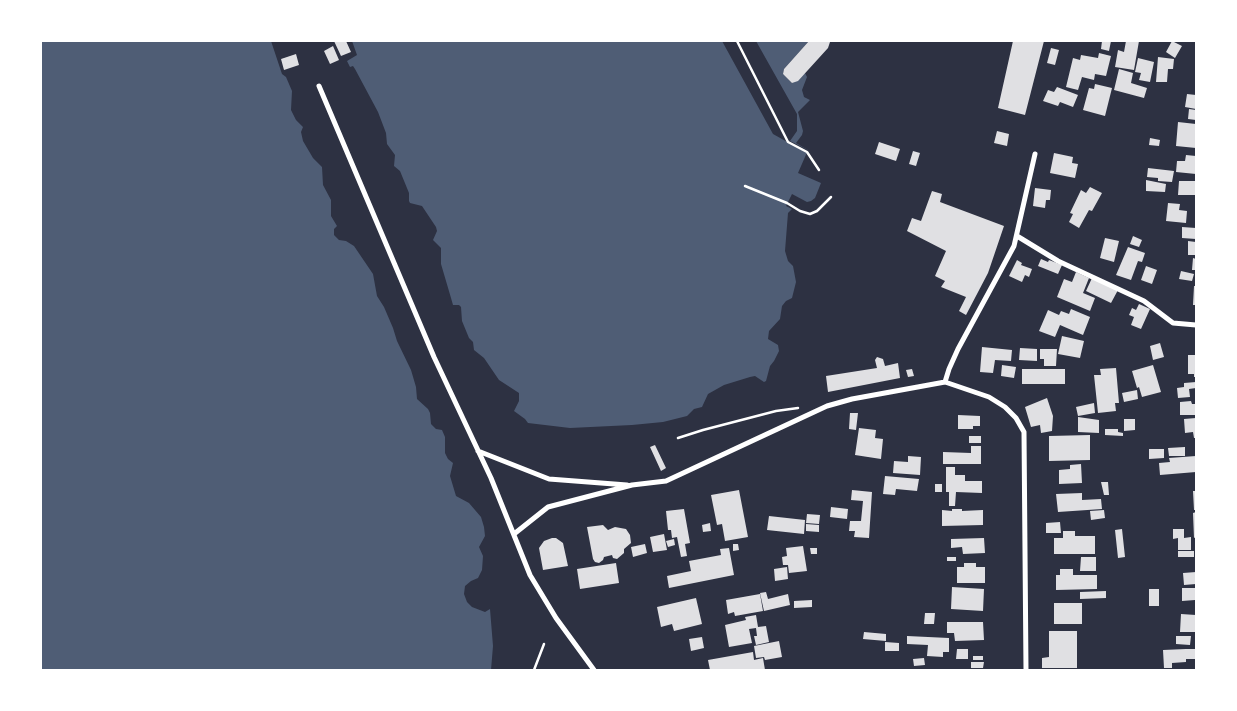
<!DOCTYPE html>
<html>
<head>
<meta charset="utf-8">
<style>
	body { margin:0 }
	#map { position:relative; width:1237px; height:711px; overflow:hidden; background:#2d3142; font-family:Rubik,sans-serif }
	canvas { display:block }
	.frame { position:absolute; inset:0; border:42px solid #fff; pointer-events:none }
</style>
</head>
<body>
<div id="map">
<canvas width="1237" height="711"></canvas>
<div class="frame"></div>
</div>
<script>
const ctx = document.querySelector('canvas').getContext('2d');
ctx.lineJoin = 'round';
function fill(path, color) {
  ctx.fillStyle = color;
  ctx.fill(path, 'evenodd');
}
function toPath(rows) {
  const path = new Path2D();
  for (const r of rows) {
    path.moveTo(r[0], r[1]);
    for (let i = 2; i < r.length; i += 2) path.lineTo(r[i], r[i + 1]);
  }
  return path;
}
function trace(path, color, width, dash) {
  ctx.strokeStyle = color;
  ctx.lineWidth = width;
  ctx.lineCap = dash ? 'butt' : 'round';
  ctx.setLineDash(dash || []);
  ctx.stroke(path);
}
fill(toPath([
	[41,41,271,41,282,74,286,77,292,91,291,110,296,120,303,127,301,132,303,141,313,158,322,167,323,185,331,200,331,216,337,226,334,229,334,235,339,240,346,241,354,246,373,274,377,296,384,307,393,328,397,341,411,370,416,387,417,399,428,409,430,413,431,424,436,429,442,430,445,437,445,453,448,459,453,463,450,476,456,496,469,503,481,517,484,527,485,536,479,547,483,556,482,570,478,578,471,581,465,586,464,594,467,602,472,607,485,612,490,609,493,646,491,670,41,670],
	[352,41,809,41,784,69,783,74,792,83,805,73,807,77,802,90,804,97,810,100,798,112,803,131,802,135,796,143,808,150,798,173,821,183,815,198,811,201,807,202,792,194,786,206,792,209,788,213,785,251,788,261,793,266,796,282,792,298,786,301,782,306,780,319,769,331,768,339,778,345,779,351,774,361,770,366,766,381,764,382,755,376,750,377,724,385,708,394,702,407,694,409,687,416,663,422,632,425,570,428,528,423,525,419,514,411,519,401,519,393,499,380,484,358,474,350,473,342,469,338,462,321,461,307,459,305,453,305,451,298,441,264,441,248,433,240,437,231,436,227,422,206,410,203,409,201,409,193,400,171,394,166,395,155,387,144,386,133,378,112,355,69,353,66,350,67,347,61,357,55]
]), '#4f5d75');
fill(toPath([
	[722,41,756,41,797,114,797,131,790,141,808,150,807,153,773,134]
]), '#2d3142');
fill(toPath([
	[334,41,346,41,351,52,341,56],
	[809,41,830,42,828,48,798,81,792,83,783,74,784,69],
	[1013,41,1044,41,1025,115,998,108],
	[1102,41,1111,41,1109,51,1101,49],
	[1126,41,1139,41,1134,70,1115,67,1118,50,1124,52],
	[1172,41,1182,46,1175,58,1166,52],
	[333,46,339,60,330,64,324,51],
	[1051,48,1059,50,1055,65,1047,63],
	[1099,53,1111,56,1106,76,1095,74,1094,80,1082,77,1078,90,1066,87,1073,58,1080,60,1081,55,1098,58],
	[296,54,299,65,284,70,281,59],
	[1158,57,1174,59,1173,69,1168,69,1167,82,1156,82],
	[1138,58,1154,62,1150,82,1139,80,1141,73,1135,72],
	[1119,69,1133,73,1131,83,1147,88,1144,98,1114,90],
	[1095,84,1112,88,1105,116,1083,110,1089,88,1094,89],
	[1057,87,1078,95,1073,107,1060,102,1058,106,1043,101,1048,90,1054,92],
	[1187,94,1196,95,1196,109,1185,107],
	[1189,109,1196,110,1196,120,1188,119],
	[1178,122,1196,124,1196,148,1176,146],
	[997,131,1009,134,1007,146,994,143],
	[1150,138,1160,140,1159,146,1149,145],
	[879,142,900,149,896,161,875,154],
	[913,151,920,153,916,166,909,164],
	[1054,153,1073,157,1072,163,1078,164,1075,178,1050,173],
	[1186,155,1196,156,1196,174,1176,172,1177,161,1185,161],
	[1148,168,1174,171,1172,182,1158,181,1158,178,1147,177],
	[1146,180,1166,184,1165,192,1146,191],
	[1179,181,1196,181,1196,195,1178,195],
	[1090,187,1102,193,1092,211,1089,210,1079,228,1069,222,1073,214,1070,213,1081,190,1086,193],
	[1035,188,1051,190,1050,200,1046,200,1045,208,1033,206],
	[932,191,942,194,940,202,1004,226,988,273,966,315,959,311,966,297,941,287,945,281,935,276,946,251,907,231,912,218,921,221],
	[1168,203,1180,204,1179,210,1187,211,1186,223,1166,221],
	[1182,227,1196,228,1196,239,1182,238],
	[1133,236,1142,240,1139,247,1130,244],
	[1105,238,1119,241,1114,262,1100,258],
	[1188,241,1196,242,1196,255,1188,255],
	[1128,247,1145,253,1142,262,1138,261,1131,280,1116,275],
	[1193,258,1196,259,1196,270,1192,270],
	[1041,259,1048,262,1049,260,1062,265,1058,274,1038,266],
	[1017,260,1022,263,1021,265,1032,269,1029,277,1025,275,1022,282,1009,276],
	[1146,266,1157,270,1152,284,1141,280],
	[1181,271,1194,274,1192,281,1179,279],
	[1076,272,1089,278,1083,293,1095,298,1090,311,1057,297,1064,279,1072,282],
	[1092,278,1118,290,1111,303,1086,291],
	[1194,286,1196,286,1196,305,1193,305],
	[1139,304,1150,309,1141,329,1131,325,1134,317,1129,315,1132,308,1136,310],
	[1071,309,1090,317,1083,335,1060,325,1055,337,1039,331,1048,310,1059,315,1061,311,1069,314],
	[1062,336,1084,341,1080,358,1058,354],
	[1160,343,1164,357,1153,360,1150,346],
	[982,347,1012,350,1011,361,995,360,993,373,980,372],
	[1020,348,1037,349,1037,361,1019,360],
	[1040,349,1057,349,1056,366,1044,366,1044,359,1040,359],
	[1188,355,1196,355,1196,377,1194,377,1194,374,1188,374],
	[877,357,883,359,885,366,898,363,900,378,828,392,826,376,877,368,875,360],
	[1002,365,1016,367,1014,378,1001,376],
	[1153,365,1161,392,1142,397,1139,387,1137,388,1132,371],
	[1116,368,1119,403,1115,403,1116,411,1098,413,1094,375,1101,375,1100,369],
	[912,369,914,376,908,377,906,370],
	[1022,369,1065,369,1065,384,1022,384],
	[1196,382,1196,388,1189,389,1190,397,1178,398,1177,388,1184,387,1184,383],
	[1137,390,1138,399,1124,402,1122,393],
	[1047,398,1053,416,1052,431,1041,433,1040,425,1031,427,1025,407],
	[1191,401,1192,404,1196,404,1196,415,1180,415,1180,402],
	[1094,403,1095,413,1078,416,1076,407],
	[850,413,858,413,856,430,849,429],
	[958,415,980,416,980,426,973,426,973,429,958,429],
	[1078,417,1099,420,1099,433,1078,432],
	[1196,418,1196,438,1194,438,1193,432,1185,433,1184,419],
	[1124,419,1135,419,1135,430,1124,431],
	[859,428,876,430,875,438,883,439,881,459,855,455],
	[1105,429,1118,429,1118,432,1123,433,1123,436,1105,435],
	[1090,435,1090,460,1049,461,1049,436],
	[969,436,981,436,981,443,969,443],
	[655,445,666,468,661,471,650,447],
	[971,446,981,446,981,464,943,464,943,452,971,453],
	[1185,447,1185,456,1169,456,1168,448],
	[1149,449,1164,449,1164,458,1149,459],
	[908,456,921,457,920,475,893,473,894,461,908,462],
	[1196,456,1196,472,1160,475,1159,463,1170,462,1169,458],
	[1081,464,1082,483,1059,484,1059,470,1070,469,1070,465],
	[946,467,955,467,955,475,965,475,965,481,982,481,982,493,956,492,955,506,949,506,949,492,946,492],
	[885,476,919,479,917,491,896,489,895,495,883,494],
	[1101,482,1108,482,1109,495,1104,495],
	[935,484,942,484,942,492,935,492],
	[739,490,748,537,725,541,722,524,717,525,711,495],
	[852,490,872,492,869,538,854,537,855,531,849,531,850,521,861,521,863,501,851,500],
	[1193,491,1196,491,1196,510,1194,510],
	[1082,493,1082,500,1101,499,1102,509,1058,512,1056,494],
	[831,507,848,509,847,519,830,517],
	[684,509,690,543,685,544,687,556,681,557,677,537,672,538,671,530,668,530,666,511],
	[952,509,962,509,962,511,983,510,983,525,942,526,942,510,952,511],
	[1104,510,1105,518,1091,520,1090,511],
	[1196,512,1196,537,1194,538,1193,513],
	[807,514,820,515,819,524,806,523],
	[769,516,805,520,804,534,767,530],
	[1060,522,1061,533,1046,533,1046,523],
	[710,523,711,531,703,532,702,525],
	[806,524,819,525,819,532,806,531],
	[603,525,608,530,615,527,626,529,630,535,631,543,624,549,624,553,617,559,613,558,612,555,604,557,603,560,599,563,595,562,593,559,587,527],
	[1122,529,1125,557,1118,558,1115,530],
	[1173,529,1184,529,1184,538,1191,537,1191,550,1178,550,1178,538,1173,539],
	[1063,531,1075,531,1075,536,1095,536,1095,554,1054,554,1054,538,1063,538],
	[664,534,667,550,653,552,650,537],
	[552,538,556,538,563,543,568,566,543,570,539,548,544,541],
	[984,538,985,553,963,554,962,547,951,548,951,539],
	[674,539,675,545,668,547,666,541],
	[645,544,647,553,633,557,631,547],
	[733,544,738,544,739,550,733,551],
	[803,546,807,571,789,573,788,565,783,565,782,557,787,556,786,548],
	[729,548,734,575,669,588,667,576,691,571,689,561,721,555,720,549],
	[810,548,817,548,817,554,811,554],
	[1178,551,1194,551,1194,557,1178,557],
	[947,557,956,557,956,561,947,561],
	[1081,557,1096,557,1096,571,1080,571],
	[616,563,619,583,580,589,577,569],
	[964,563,976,563,976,567,985,567,985,583,957,583,957,567,964,567],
	[787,567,788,579,775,581,774,569],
	[1060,569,1073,569,1073,575,1097,575,1097,589,1056,590,1056,575,1060,575],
	[1196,572,1196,584,1184,585,1183,573],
	[952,587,984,589,983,611,951,609],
	[1182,588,1196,588,1195,600,1182,601],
	[1149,589,1159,589,1159,606,1149,606],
	[1106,591,1106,598,1080,599,1080,592],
	[766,592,768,599,788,594,790,605,764,611,760,593],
	[760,594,763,611,735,616,734,612,728,614,726,600],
	[696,598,702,624,674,631,672,624,661,627,657,607],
	[812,600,812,607,794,608,794,601],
	[1054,603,1082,603,1082,624,1054,624],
	[925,613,935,613,934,624,924,624],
	[1181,614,1196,615,1196,632,1180,632],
	[756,615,758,627,766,626,769,642,756,645,754,636,757,636,756,628,749,629,752,643,729,647,725,625,746,620,745,617],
	[947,622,983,622,984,640,955,641,954,633,947,633],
	[1049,631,1077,631,1077,668,1042,668,1042,658,1049,657],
	[864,632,886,634,886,641,863,639],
	[907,636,949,638,949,652,943,652,943,657,927,656,928,645,907,644],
	[1176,636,1191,636,1190,645,1176,644],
	[702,637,704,648,691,651,689,639],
	[779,641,782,657,765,660,764,657,756,658,754,646],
	[885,642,899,643,899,651,885,651],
	[957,649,968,649,968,659,956,659],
	[1186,649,1196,649,1196,659,1186,659,1186,662,1172,663,1172,668,1164,668,1163,650],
	[753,652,754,660,763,658,765,670,710,670,708,660],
	[973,656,983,656,983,660,973,660],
	[924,658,925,665,914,666,913,659],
	[971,662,984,662,983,668,971,668]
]), '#e0e0e3');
trace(toPath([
	[737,41,788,142,807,152,819,170],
	[745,186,787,203,800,211,810,214,817,211,831,197],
	[678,438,703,430,776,411,798,408],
	[534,670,544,644]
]), '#fff', 2.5);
trace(toPath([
	[319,86,434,357,491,478,530,575,556,618,594,670],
	[1017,236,1058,261,1144,301,1173,323,1196,325],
	[945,382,989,397,1005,407,1016,418,1024,432,1026,670],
	[945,382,949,369,958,349,1014,246,1035,154],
	[478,451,549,479,627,485],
	[514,534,548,507,632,485,666,481,827,406,852,399,945,382]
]), '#fff', 5);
</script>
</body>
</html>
